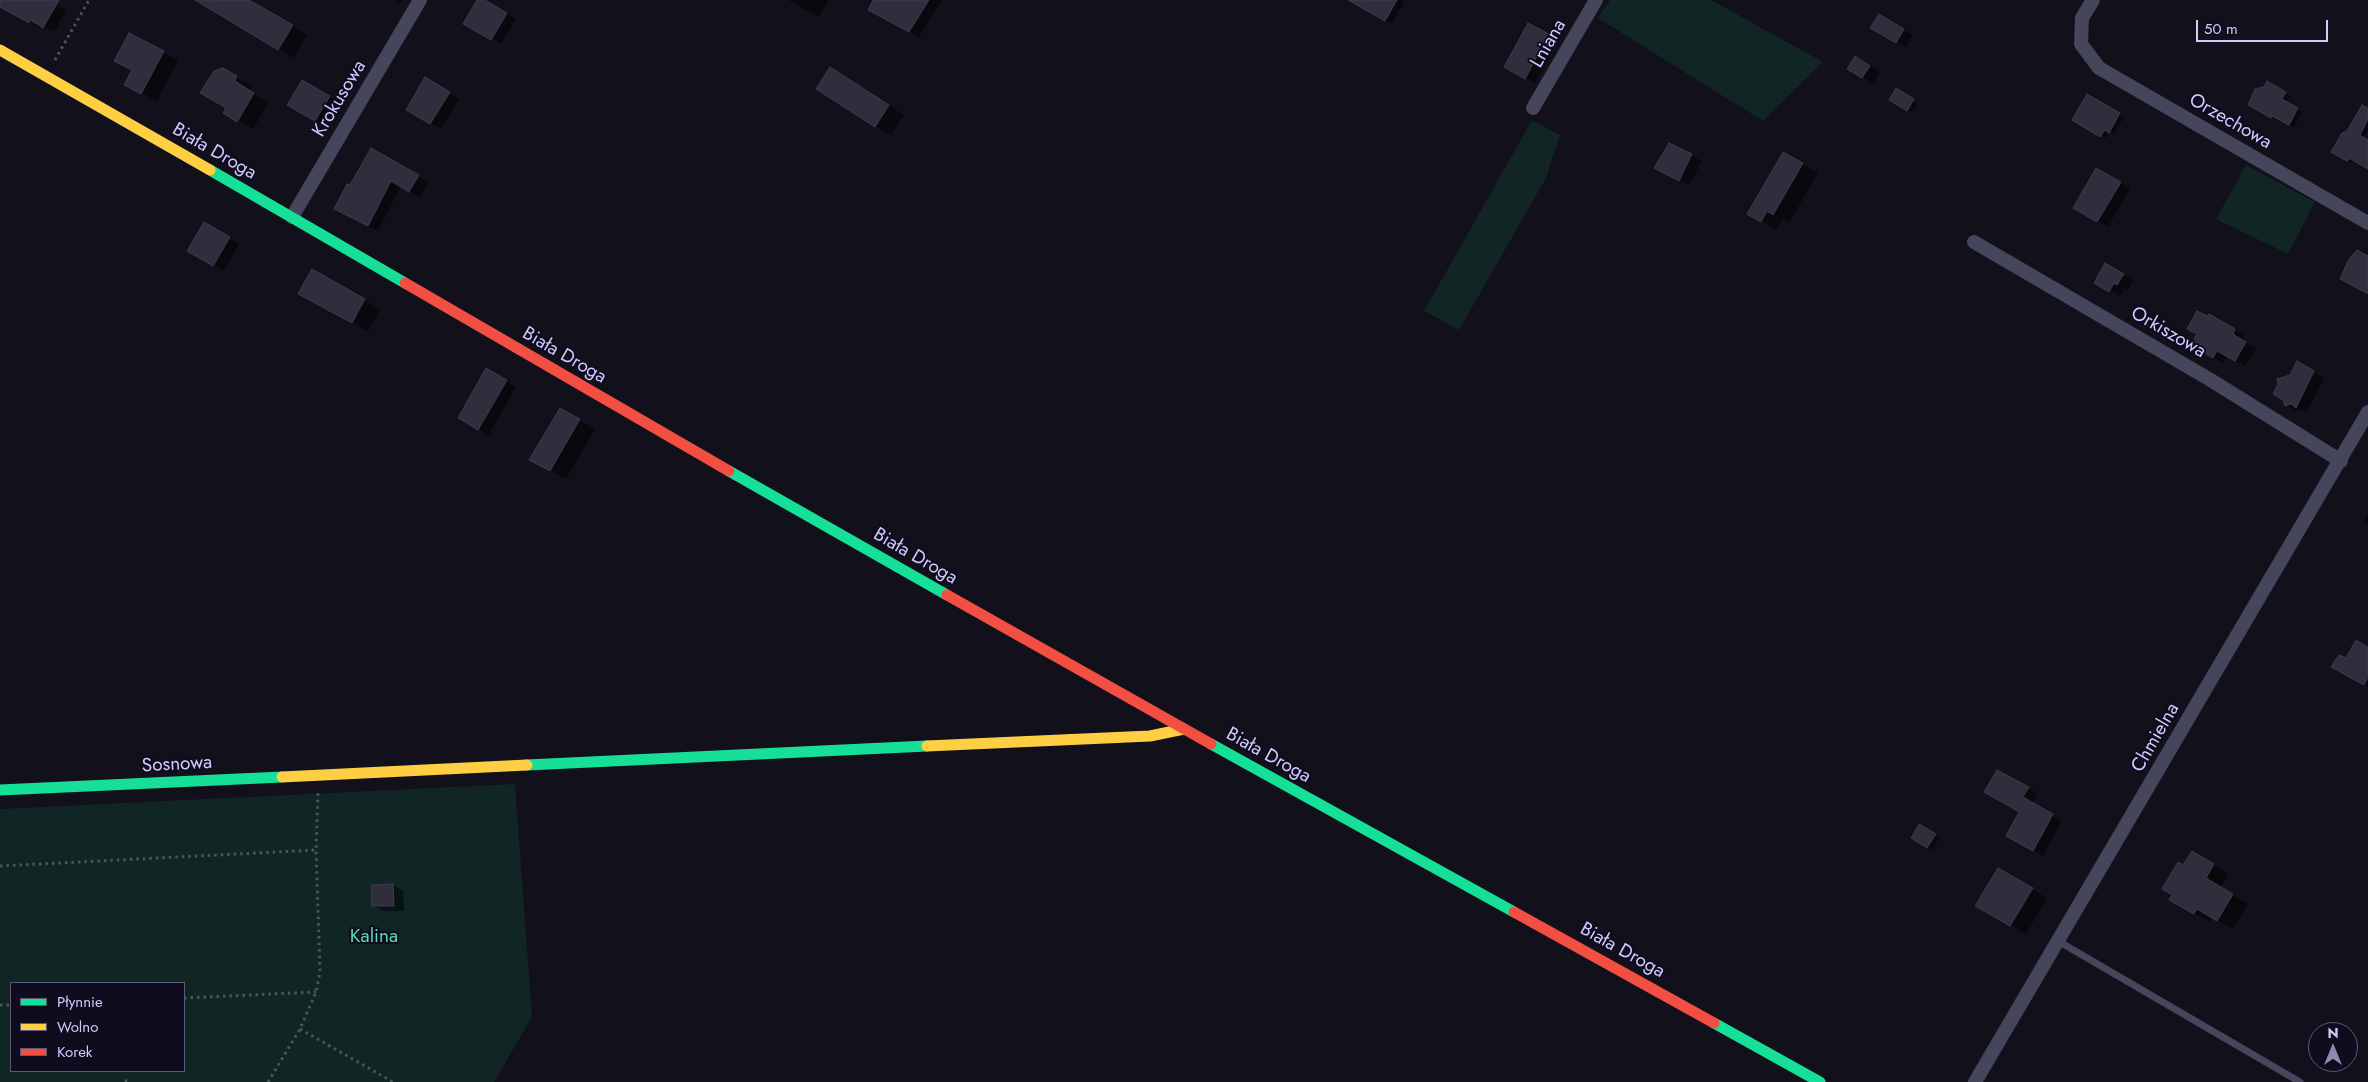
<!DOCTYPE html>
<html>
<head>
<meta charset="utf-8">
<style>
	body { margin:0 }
	#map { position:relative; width:2368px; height:1082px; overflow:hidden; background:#12101a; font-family:Jost,sans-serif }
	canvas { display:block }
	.legend { position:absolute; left:10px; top:982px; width:175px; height:90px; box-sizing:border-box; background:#0f0c1e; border:1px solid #5c5878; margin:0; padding:6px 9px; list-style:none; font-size:15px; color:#cfcbfe }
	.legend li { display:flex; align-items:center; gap:10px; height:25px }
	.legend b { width:25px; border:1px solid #5c5878 }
	.north { position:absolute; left:2308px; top:1022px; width:50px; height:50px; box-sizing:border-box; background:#0f0c1e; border:1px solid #5c5878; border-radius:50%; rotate:0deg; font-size:14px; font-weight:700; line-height:20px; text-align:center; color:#cfcbfe }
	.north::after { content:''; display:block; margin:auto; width:18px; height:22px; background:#8d8aae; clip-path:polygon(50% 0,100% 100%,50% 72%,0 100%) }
	.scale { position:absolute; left:2196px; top:20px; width:132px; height:22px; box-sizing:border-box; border:2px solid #cfcbfe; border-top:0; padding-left:6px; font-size:15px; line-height:18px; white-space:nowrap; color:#cfcbfe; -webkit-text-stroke:4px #0f0c1e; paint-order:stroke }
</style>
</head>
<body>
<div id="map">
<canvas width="2368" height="1082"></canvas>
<ul class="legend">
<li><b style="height:6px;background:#16e098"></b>Płynnie</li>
<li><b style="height:6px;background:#ffcf43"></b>Wolno</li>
<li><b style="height:6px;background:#f24e42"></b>Korek</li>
</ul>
<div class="north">N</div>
<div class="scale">50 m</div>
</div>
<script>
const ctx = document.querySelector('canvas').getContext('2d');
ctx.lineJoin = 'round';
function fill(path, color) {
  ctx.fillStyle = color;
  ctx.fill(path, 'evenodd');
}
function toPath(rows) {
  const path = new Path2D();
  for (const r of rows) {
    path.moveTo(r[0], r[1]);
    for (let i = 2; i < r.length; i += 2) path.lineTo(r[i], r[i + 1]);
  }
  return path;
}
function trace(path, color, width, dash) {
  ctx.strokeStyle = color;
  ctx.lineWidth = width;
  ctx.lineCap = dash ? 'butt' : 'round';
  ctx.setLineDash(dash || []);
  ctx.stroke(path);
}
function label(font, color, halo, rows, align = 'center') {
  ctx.font = font + ' Jost,sans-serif';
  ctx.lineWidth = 4;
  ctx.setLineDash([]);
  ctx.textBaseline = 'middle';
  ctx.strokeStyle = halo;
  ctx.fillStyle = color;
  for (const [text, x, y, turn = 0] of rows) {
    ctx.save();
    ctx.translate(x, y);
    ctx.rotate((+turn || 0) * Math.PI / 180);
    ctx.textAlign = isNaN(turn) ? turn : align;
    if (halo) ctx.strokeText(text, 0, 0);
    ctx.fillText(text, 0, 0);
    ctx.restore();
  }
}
fill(toPath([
	[1610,0,1711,0,1823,62,1763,121,1598,18],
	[1532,120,1560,135,1546,178,1459,330,1424,311],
	[2246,165,2315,202,2288,254,2216,219],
	[515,784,532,1017,494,1082,0,1082,0,809],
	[11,983,184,983,184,1071,11,1071]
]), '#102524');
fill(toPath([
	[0,0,47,0,66,11,54,32,41,25,39,28,0,5],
	[197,0,246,0,307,35,294,58],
	[394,0,402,0,400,4],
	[478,0,483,0,516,19,501,44,465,23],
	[788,0,829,0,819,17],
	[884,0,942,0,919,37,886,19],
	[1351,0,1402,0,1404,2,1392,24],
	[1879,16,1913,35,1906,47,1872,28],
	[1528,25,1558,41,1535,83,1506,67],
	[163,52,178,61,157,101,141,93],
	[1855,57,1880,72,1873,83,1848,68],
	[831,68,904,115,891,135,875,126],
	[223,70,252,86,249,91,269,103,253,129,224,113,228,108],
	[426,79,459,99,441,129,407,109],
	[303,82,339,102,325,126,289,105],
	[2267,83,2290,96,2286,103,2302,112,2294,127,2277,117,2276,120,2249,105],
	[1896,90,1918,103,1912,112,1891,100],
	[2087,96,2124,117,2114,134,2110,132,2106,138,2074,120],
	[2368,109,2368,130,2363,139,2368,142,2368,168,2354,160,2352,162,2333,151],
	[1669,144,1702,161,1689,185,1666,174],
	[372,149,428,182,420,197,401,186,378,231,346,215,351,187],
	[1784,153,1818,173,1789,223,1783,219,1776,230,1748,213],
	[2097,169,2130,188,2108,227,2075,208],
	[204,224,239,244,224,271,189,251],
	[2106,264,2133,280,2128,290,2124,288,2120,296,2096,282],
	[312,271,380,309,368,331,315,302],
	[2209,316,2245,336,2242,341,2256,349,2245,366,2228,356,2223,363,2192,345],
	[2298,363,2324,378,2307,412,2302,409,2296,411,2286,405,2290,376],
	[487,370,516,387,489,435,459,418],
	[560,409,595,429,566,479,531,459],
	[2368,513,2368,524,2363,521],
	[2368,649,2368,686,2333,667],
	[1997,771,2038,794,2032,804,2062,821,2043,856,2008,836,2021,812],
	[1920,826,1939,838,1932,850,1912,838],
	[2192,852,2229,874,2220,888,2248,904,2233,929,2213,917,2210,922,2171,899,2184,867],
	[1998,869,2047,898,2026,934,1977,906],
	[393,885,403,891,404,911,383,911,373,906,372,886]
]), '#0007');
const building = toPath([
	[0,0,59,0,43,28,30,20,29,23,0,7,0,0],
	[195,0,249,0,293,25,278,50,195,0],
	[477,0,485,0,507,13,491,40,463,24,477,0],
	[873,0,929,0,909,32,868,10,873,0],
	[1348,0,1397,0,1385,21,1348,0],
	[1879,14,1904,29,1896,43,1870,28,1879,14],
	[1528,23,1549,34,1525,79,1504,67,1528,23],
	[129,33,164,51,141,94,124,85,132,70,114,61,129,33],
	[1855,56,1870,66,1862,78,1847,69,1855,56],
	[830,67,889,105,875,127,816,89,830,67],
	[223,68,237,76,235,81,254,93,237,122,223,113,226,108,200,93,214,71,223,68],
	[425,77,450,92,430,124,406,110,425,77],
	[302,80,330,96,315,121,287,105,302,80],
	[2267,81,2286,92,2282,99,2298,108,2289,125,2272,116,2271,118,2248,105,2255,89,2264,87,2267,81],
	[1896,88,1914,99,1907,111,1889,100,1896,88],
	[2087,94,2120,113,2109,133,2105,130,2100,137,2072,120,2087,94],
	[2362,105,2368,108,2368,119,2360,135,2368,140,2368,169,2349,158,2347,161,2331,152,2342,133,2347,131,2362,105],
	[1669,143,1692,154,1679,181,1654,168,1669,143],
	[371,148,419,175,409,192,391,181,368,226,334,209,347,184,350,185,371,148],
	[1783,152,1803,163,1773,215,1767,211,1761,222,1747,214,1783,152],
	[2096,168,2121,182,2097,222,2073,208,2096,168],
	[204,222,230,237,213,266,187,251,204,222],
	[2357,250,2368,256,2368,294,2340,279,2349,259,2357,250],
	[2105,263,2124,274,2117,285,2114,283,2109,292,2094,283,2105,263],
	[312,269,365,299,352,323,298,294,312,269],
	[2197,311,2207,316,2209,314,2235,329,2233,334,2246,342,2235,361,2217,351,2213,358,2191,345,2197,334,2187,329,2197,311],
	[2297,361,2314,371,2296,408,2291,404,2285,406,2283,400,2273,394,2278,384,2277,379,2290,375,2297,361],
	[486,368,507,380,478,430,458,418,486,368],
	[560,408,580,419,550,471,529,460,560,408],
	[2356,640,2368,647,2368,677,2364,685,2331,667,2339,655,2346,658,2356,640],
	[1997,770,2029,787,2023,797,2053,814,2033,851,2006,836,2019,812,1984,792,1997,770],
	[1919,824,1936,834,1927,848,1911,838,1919,824],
	[2192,851,2214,864,2206,878,2233,894,2217,921,2197,909,2194,914,2169,900,2172,895,2162,889,2178,862,2183,865,2192,851],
	[1998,868,2033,888,2010,926,1975,906,1998,868],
	[393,884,394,906,372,906,371,885,393,884]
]);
fill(building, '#302e3c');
trace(building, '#3e3a4e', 1);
trace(toPath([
	[55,60,89,0],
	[0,866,316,850],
	[184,998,316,992],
	[0,1005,11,1005],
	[300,1029,393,1082],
	[125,1080,128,1082],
	[268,1082,300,1029,316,992,320,972,316,850,318,793]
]), '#485662', 3, [2.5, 4]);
trace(toPath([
	[2058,941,2300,1082]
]), '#45455b', 7);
trace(toPath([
	[2093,0,2082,18,2081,44,2099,68,2368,223],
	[1533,108,1596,0],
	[292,217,420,0],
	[1974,242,2209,379,2341,461],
	[1975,1082,2368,412]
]), '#45455b', 14);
trace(toPath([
	[210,170,405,283],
	[729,471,947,595],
	[1211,744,1514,912],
	[527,765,927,746],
	[0,790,282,777],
	[1714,1023,1820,1082]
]), '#16e098', 11);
trace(toPath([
	[0,50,210,170],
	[927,746,1150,736,1184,729],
	[282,777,527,765]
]), '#ffcf43', 11);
trace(toPath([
	[405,283,729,471],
	[947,595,1211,744],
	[1514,912,1714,1023]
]), '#f24e42', 11);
label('19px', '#cfcbfe', '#0f0c1e', [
	["Lniana",1549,44,-60],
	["Krokusowa",340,99,-59],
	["Orzechowa",2230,122,30],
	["Biała Droga",214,152,30],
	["Orkiszowa",2168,333,30],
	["Biała Droga",564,356,30],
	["Biała Droga",915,557,30],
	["Chmielna",2156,738,-60],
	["Biała Droga",1268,756,29],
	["Sosnowa",177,765,-3],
	["Biała Droga",1622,951,29]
]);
label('19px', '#59dbb7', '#0f0c1e', [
	["Kalina",374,937]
]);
</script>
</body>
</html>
